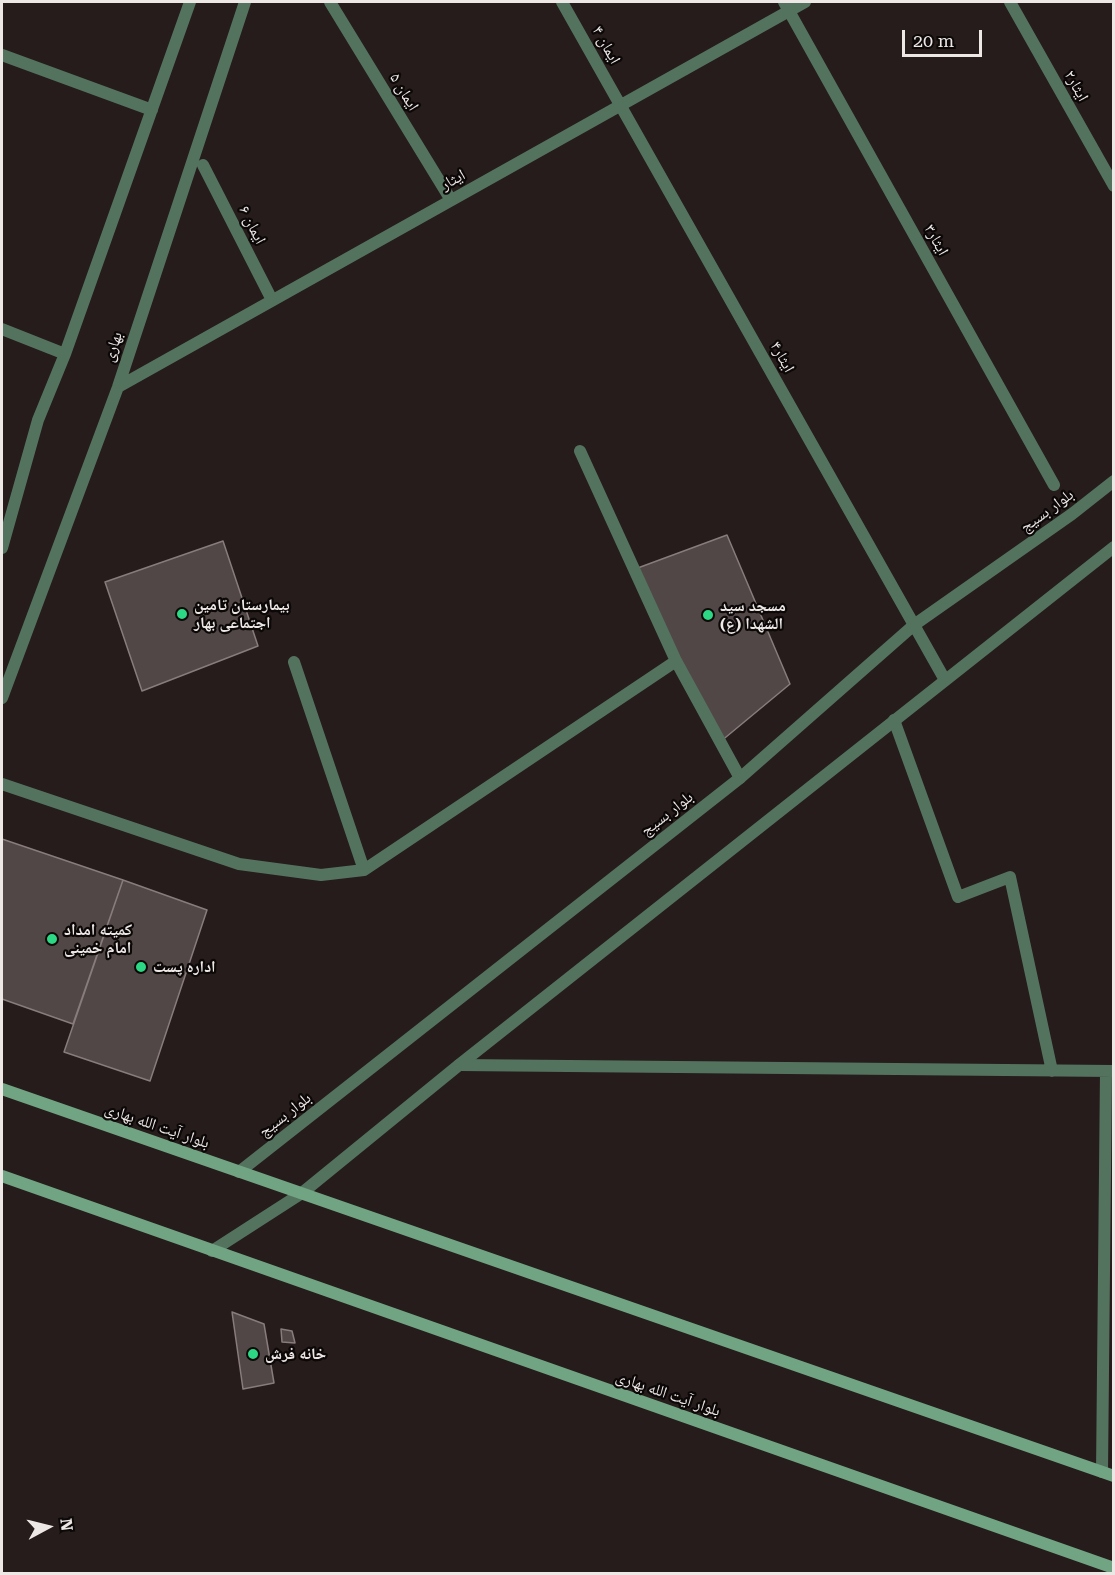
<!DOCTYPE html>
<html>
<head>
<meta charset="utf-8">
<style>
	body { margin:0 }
	#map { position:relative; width:1115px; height:1575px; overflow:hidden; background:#251c1b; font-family:"Roboto Serif",serif }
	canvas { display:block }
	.frame { position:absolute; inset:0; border:3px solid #ede7e6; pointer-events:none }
	.north { position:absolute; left:18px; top:1497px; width:60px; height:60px; -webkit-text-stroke:4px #0b0807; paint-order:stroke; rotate:83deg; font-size:16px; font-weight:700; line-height:24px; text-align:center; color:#ede7e6 }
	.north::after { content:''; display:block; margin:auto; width:21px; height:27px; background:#ede7e6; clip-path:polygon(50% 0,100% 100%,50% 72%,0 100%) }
	.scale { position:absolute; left:902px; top:30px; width:80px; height:27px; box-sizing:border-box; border:3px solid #ede7e6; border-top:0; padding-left:8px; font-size:18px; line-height:21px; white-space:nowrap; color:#ede7e6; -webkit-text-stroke:4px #0b0807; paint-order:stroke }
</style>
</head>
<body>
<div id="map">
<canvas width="1115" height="1575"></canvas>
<div class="frame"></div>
<div class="north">N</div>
<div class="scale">20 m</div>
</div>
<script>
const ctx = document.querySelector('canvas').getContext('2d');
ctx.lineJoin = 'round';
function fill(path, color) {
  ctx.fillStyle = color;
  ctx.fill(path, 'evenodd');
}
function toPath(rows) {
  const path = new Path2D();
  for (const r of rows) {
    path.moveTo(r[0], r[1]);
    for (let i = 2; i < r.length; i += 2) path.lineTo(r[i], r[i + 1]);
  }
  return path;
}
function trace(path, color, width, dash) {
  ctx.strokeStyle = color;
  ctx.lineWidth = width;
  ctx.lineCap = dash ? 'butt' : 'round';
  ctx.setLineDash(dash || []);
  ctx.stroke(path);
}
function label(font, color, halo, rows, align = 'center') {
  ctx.font = font + ' "Roboto Serif","Noto Naskh Arabic",serif';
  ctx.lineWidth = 4.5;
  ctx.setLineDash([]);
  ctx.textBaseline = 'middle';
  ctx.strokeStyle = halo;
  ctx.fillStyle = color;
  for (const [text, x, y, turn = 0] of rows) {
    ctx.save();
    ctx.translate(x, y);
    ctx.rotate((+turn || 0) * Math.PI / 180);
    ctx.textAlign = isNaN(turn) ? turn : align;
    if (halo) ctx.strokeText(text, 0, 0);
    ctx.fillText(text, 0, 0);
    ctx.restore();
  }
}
const building = toPath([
	[727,535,790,684,720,742,635,569,727,535],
	[223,541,258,646,142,691,105,582,223,541],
	[2,839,123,880,73,1024,2,999,2,839],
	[123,880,207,910,150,1081,64,1052,123,880],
	[232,1312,264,1324,274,1383,243,1389,232,1312],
	[281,1329,292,1331,295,1343,282,1342,281,1329]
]);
fill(building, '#514746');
trace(building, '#887d7c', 1.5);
trace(toPath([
	[330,2,451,200],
	[562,2,914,625],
	[784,2,1054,485],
	[1010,2,1114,186],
	[2,55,152,110],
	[203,165,272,300],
	[2,329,65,354],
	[118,387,805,2],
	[580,451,676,661,740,778],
	[2,548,38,420,65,354,190,2],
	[294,662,364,870],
	[2,698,118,387,245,2],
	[894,720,958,897,1010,877,1052,1071],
	[2,784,239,864,321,875,364,870,676,661],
	[459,1065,1114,1071],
	[1102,1472,1106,1071]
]), '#54735e', 12);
trace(toPath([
	[914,625,945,680],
	[239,1172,740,778,914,625,1072,514,1114,481],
	[212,1251,302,1193,459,1065,1114,547]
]), '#54735e', 12);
trace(toPath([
	[2,1089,1114,1476],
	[2,1176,1114,1568]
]), '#71a483', 12);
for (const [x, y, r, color] of [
	[182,614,6,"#2cd884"],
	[708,615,6,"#2cd884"],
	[52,939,6,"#2cd884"],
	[141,967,6,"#2cd884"],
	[253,1354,6,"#2cd884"]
]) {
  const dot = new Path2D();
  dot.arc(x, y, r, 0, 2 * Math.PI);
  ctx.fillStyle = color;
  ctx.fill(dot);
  trace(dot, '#0b0807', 2);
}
label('16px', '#ede7e6', '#0b0807', [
	["ایمان ۴",606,45,61],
	["ایثار۲",1076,86,61],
	["ایمان ۵",404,92,59],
	["ایثار",453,180,-29],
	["ایمان ۶",252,225,63],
	["ایثار۳",936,240,61],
	["بهاری",113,347,-72],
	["ایثار۴",782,357,61],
	["بلوار بسیج",1047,511,-36],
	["بلوار بسیج",667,814,-38],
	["بلوار بسیج",285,1115,-38],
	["بلوار آیت الله بهاری",157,1126,19],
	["بلوار آیت الله بهاری",668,1394,19]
]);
label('bold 16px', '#ede7e6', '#0b0807', [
	["بیمارستان تامین",194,605],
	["اجتماعی بهار",194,623],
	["مسجد سید",720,606],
	["الشهدا (ع)",720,624],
	["کمیته امداد",64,930],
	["امام خمینی",64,948],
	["اداره پست",153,967],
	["خانه فرش",265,1354]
], 'left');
</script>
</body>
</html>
